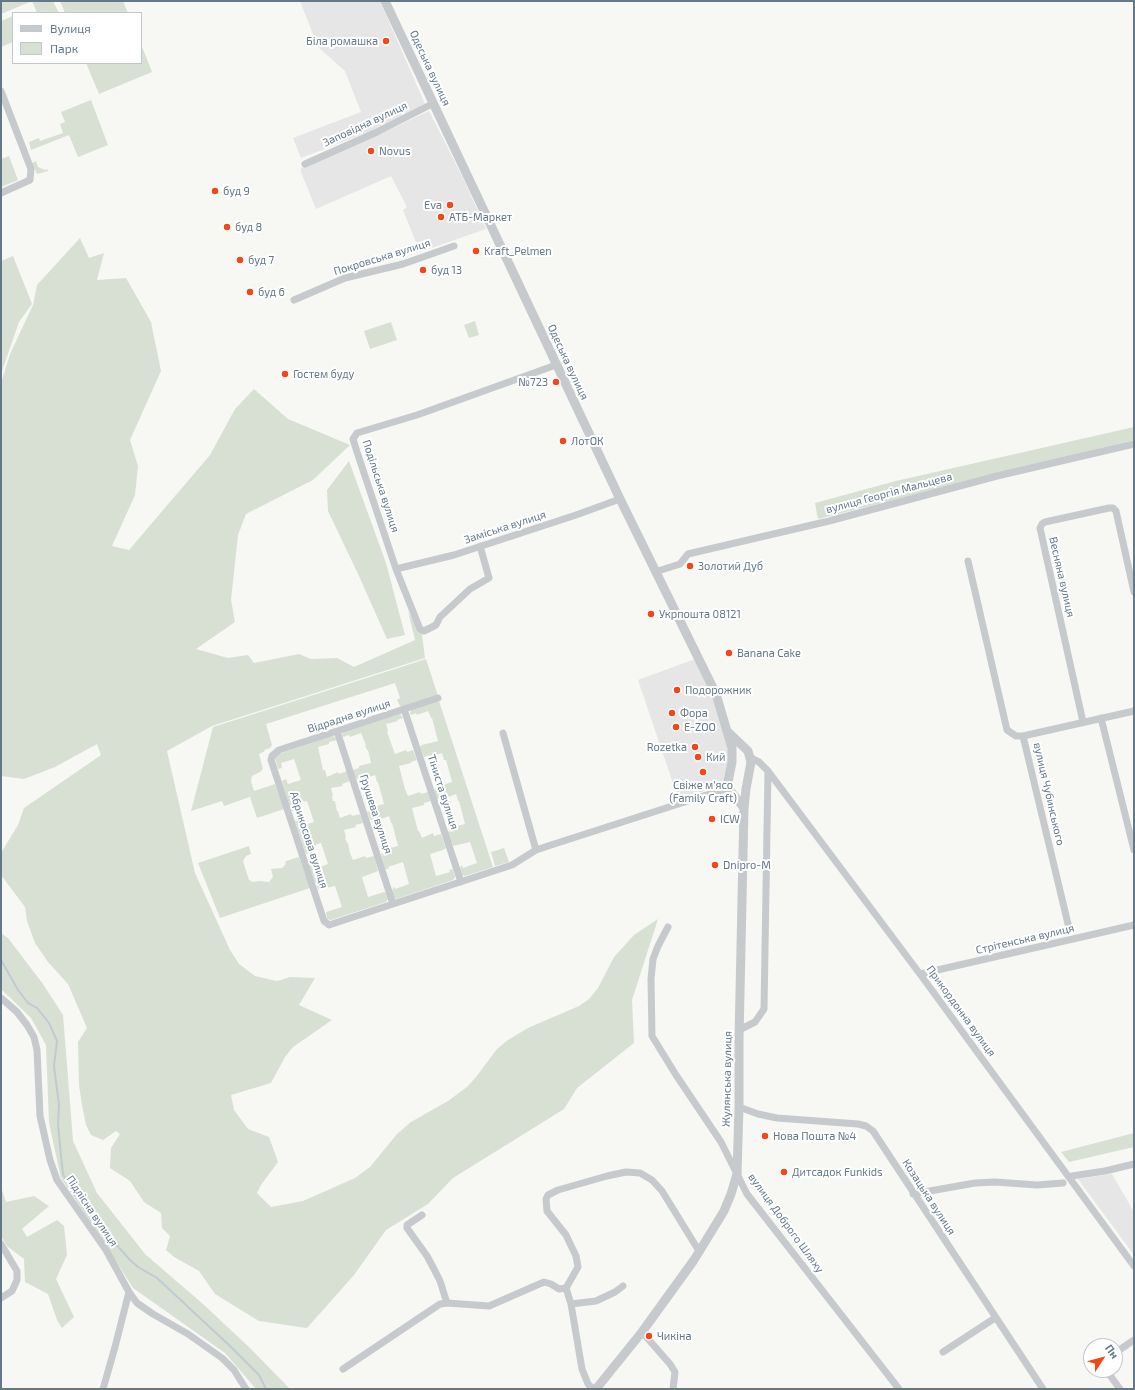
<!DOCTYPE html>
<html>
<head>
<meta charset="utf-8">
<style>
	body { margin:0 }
	#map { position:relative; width:1135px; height:1390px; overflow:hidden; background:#f7f7f4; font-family:"Exo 2",sans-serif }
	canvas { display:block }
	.frame { position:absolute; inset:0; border:2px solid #647887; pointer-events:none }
	.legend { position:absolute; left:12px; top:12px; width:130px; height:52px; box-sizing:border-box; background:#fff; border:1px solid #c1c9cf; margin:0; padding:5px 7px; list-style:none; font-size:12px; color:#647887 }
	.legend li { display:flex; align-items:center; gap:8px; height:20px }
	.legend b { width:20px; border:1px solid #c1c9cf }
	.north { position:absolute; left:1083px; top:1338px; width:40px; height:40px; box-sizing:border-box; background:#fff; border:1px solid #c1c9cf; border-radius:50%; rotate:54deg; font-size:11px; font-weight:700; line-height:16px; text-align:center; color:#647887 }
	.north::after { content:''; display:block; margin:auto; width:14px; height:18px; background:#f24819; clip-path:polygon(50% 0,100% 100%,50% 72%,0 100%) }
</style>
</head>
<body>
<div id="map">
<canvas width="1135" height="1390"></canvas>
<div class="frame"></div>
<ul class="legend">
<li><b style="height:5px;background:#c6cacd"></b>Вулиця</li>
<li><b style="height:11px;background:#d8e0d4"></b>Парк</li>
</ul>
<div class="north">Пн</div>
</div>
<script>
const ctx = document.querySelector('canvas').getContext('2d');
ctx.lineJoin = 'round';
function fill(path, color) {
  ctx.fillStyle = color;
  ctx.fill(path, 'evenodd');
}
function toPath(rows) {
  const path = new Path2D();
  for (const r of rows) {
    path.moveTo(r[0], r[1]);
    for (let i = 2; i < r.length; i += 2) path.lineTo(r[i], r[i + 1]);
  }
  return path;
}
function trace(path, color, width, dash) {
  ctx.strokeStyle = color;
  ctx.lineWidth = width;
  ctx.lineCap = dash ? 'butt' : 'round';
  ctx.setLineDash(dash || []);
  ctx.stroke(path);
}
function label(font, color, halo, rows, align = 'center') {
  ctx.font = font + ' "Exo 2",sans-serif';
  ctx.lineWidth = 4;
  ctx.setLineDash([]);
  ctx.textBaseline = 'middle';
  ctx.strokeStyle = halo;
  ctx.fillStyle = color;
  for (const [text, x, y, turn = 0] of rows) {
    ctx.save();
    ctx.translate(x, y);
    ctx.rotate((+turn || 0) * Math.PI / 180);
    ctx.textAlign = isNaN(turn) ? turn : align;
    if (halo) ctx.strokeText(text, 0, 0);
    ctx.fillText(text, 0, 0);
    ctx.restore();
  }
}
fill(toPath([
	[300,1,380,1,425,104,384,126,301,158,293,138,361,112,345,71,318,47],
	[429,111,464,180,486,229,420,252,403,210,407,207,391,176,316,209,301,172,301,168,380,134],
	[695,659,712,693,730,754,726,784,686,797,676,792,638,680],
	[1112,1174,1134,1212,1134,1255,1078,1179]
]), '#e5e6e5');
fill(toPath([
	[1,1,53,1,59,13,37,13,32,1,1,14],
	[60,1,123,1,128,13,65,13],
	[13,16,13,42,1,47,1,21],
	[141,44,152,72,99,94,86,63,141,63],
	[91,100,108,145,78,157,69,135,31,150,29,142,39,138,40,141,63,133,60,124,65,122,61,112],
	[9,156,18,180,1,187,1,159],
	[36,161,38,167,45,170,47,169,48,171,37,174,32,163],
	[80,238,89,258,104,253,97,280,126,278,151,322,161,371,130,440,138,466,135,495,112,546,129,550,210,455,235,409,254,389,288,419,350,445,313,480,246,514,238,535,231,600,235,622,196,649,228,658,248,655,254,663,299,654,311,659,337,658,354,667,415,640,408,611,422,635,425,658,212,726,167,751,195,873,230,950,239,964,255,976,277,981,290,977,315,978,299,1005,332,1020,293,1047,285,1057,271,1083,231,1095,234,1110,248,1129,269,1137,278,1162,261,1185,257,1193,271,1207,303,1201,355,1178,370,1167,397,1134,411,1122,448,1101,467,1087,476,1077,497,1049,508,1040,528,1028,579,1006,589,999,598,988,614,957,634,935,658,919,632,1000,634,1043,577,1088,564,1109,453,1178,428,1204,386,1230,354,1275,307,1328,259,1321,215,1294,199,1271,174,1257,166,1250,170,1236,162,1228,161,1213,144,1202,130,1181,110,1168,111,1148,120,1134,116,1131,103,1140,91,1135,86,1125,82,1105,79,1085,78,1042,87,1028,68,984,48,962,35,943,27,921,25,907,1,875,1,853,18,825,24,808,101,755,97,744,55,767,24,779,1,776,1,383,10,354,33,305,37,285],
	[13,256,32,304,19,322,1,374,1,261],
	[475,321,479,335,469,338,464,325],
	[391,322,397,340,370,349,364,331],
	[1134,427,1134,440,818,519,815,503,896,481],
	[349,461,386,563,405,635,387,639,359,576,328,511,327,490],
	[426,659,438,696,402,707,400,706,397,700,400,698,395,683,266,724,272,745,270,748,264,750,265,751,259,754,263,769,260,772,252,776,251,781,254,791,275,784,284,809,257,818,250,797,224,806,222,801,191,811,213,727],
	[439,701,493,867,465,876,462,875,460,868,462,865,463,868,477,863,470,842,453,846,447,832,454,830,453,827,465,824,459,801,458,801,456,794,444,799,443,797,437,799,434,790,440,788,440,786,452,782,446,760,444,760,442,753,431,757,430,755,424,757,420,747,422,745,438,741,432,718,431,718,428,711,417,715,416,713,411,715,410,713,412,709],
	[400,714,403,718,397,720,398,721,386,724,388,731,387,732,395,754,406,750,407,752,413,750,417,760,411,762,411,763,399,766,405,789,408,796,420,792,421,794,428,792,431,801,424,803,424,805,412,808,418,831,419,831,422,838,433,833,434,836,441,834,446,848,443,850,430,854,436,876,450,872,449,870,453,869,455,877,453,880,396,899,394,897,392,892,393,888,394,887,395,889,409,884,403,862,388,867,389,869,385,869,381,854,387,852,386,849,398,846,392,823,391,823,389,816,377,821,376,818,370,820,367,812,373,810,373,807,384,804,378,782,377,782,375,775,364,779,363,777,356,779,353,770,359,768,359,766,371,763,368,750,367,750,365,746,366,745,361,733,350,737,349,735,343,737,342,735,343,732],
	[332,736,335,737,337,740,329,742,329,744,318,747,323,770,325,770,327,777,338,772,339,774,347,771,350,781,342,784,343,786,331,788,333,796,332,796,333,801,335,801,337,811,338,811,340,818,351,814,352,816,360,814,363,823,355,825,356,827,344,830,346,837,345,838,347,843,348,843,350,853,353,860,365,856,366,858,374,856,378,871,362,877,368,897,384,892,386,893,388,899,386,902,331,920,327,919,326,912,342,907,335,886,318,890,309,866,310,864,313,864,315,869,328,864,321,843,308,847,309,853,307,854,305,852,295,821,299,819,301,826,314,822,307,801,294,804,296,811,291,811,282,781,286,779,288,784,301,780,294,759,281,763,282,768,278,769,275,759,275,757,279,754],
	[249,846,251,854,246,856,243,861,249,880,253,882,259,881,269,882,273,877,271,869,282,868,285,865,286,861,299,857,310,888,220,918,198,863],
	[504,848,509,862,495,866,491,852],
	[1,933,8,938,43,984,63,1015,73,1141,97,1193,145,1254,203,1304,251,1349,290,1389,256,1389,225,1353,133,1288,102,1239,61,1178,49,1123,46,1045,31,1018,1,989],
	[1134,1133,1134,1147,1069,1162,1061,1152],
	[1,1187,6,1202,34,1196,49,1206,22,1229,27,1237,57,1220,64,1226,67,1255,56,1279,74,1317,62,1328,57,1320,48,1294,25,1282,24,1259,7,1246,1,1236]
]), '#d8e0d4');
trace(toPath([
	[1,960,18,990,28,1003,37,1008,49,1023,57,1041,54,1066,59,1105,58,1124,60,1146,63,1174,71,1188,84,1208,130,1260,138,1267,157,1278,230,1346,259,1375,266,1389]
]), '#bfcbd0', 2);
trace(toPath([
	[1,91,31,169,30,180,1,193],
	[305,164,377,132,434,103],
	[294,300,345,278,403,264,454,246],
	[480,546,489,578,470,589,440,617,436,625,424,631,420,629,396,569,357,452,353,439,357,433,417,415,556,365],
	[968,561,1007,730,1016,736,1023,736,1134,711],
	[396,569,454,555,576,515,620,499],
	[655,572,680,564,688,554,829,521,997,476,1134,444],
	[438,698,279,750,272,756,271,760,324,921,329,925,512,865,536,850,548,846,728,788],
	[404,709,461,882],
	[1101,718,1134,850],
	[1083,722,1040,528,1042,524,1045,522,1109,508,1113,508,1116,511,1134,592],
	[337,731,393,904],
	[503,733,536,850],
	[1023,736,1069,928],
	[751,758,759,762,768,771],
	[668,927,658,946,653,959,651,979,652,1036,676,1075,721,1142,747,1194,899,1389],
	[920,974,1134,925],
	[1,998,17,1012,27,1025,34,1037,37,1050,40,1116,50,1160,57,1180,106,1250,129,1292,137,1303,153,1314,188,1334,222,1358,234,1370,246,1389],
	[739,1030,755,1022,764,1009,768,771,920,974,1134,1266],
	[739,1107,758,1114,777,1118,858,1124,866,1126,873,1131,1043,1389],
	[1072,1176,1105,1171,1134,1164],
	[913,1194,975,1183,995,1182,1037,1185,1063,1183],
	[422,1215,407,1225,407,1228,427,1256,434,1269,440,1281,447,1303],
	[1,1244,17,1271,17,1280,12,1291,1,1298],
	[571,1304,596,1301,615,1292,623,1286],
	[642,1332,670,1364,675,1372,673,1389],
	[943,1352,995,1318],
	[1115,1353,1134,1340],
	[343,1369,440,1304,447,1303,489,1306,544,1282,551,1284,559,1289,566,1288],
	[1106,1370,1120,1389],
	[103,1389,115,1347,129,1292],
	[593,1389,588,1384,582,1369,571,1304,566,1288,578,1267,576,1256,566,1235,547,1211,546,1199,548,1195,558,1190,607,1176,626,1172,640,1173,652,1180,662,1191,699,1251]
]), '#c6cacd', 7);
trace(toPath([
	[385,1,620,499,716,694,732,748,732,762,728,782,728,788,744,808],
	[596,1389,642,1332,694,1260,724,1211,731,1194,737,1174,739,1107,739,1039,744,808,746,789,751,762,748,751,729,733]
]), '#c6cacd', 9);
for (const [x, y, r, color] of [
	[386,41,4,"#f24819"],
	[371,151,4,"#f24819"],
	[215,191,4,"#f24819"],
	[450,205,4,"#f24819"],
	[441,217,4,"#f24819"],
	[227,227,4,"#f24819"],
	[476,251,4,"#f24819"],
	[240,260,4,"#f24819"],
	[423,270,4,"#f24819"],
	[250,292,4,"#f24819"],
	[285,374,4,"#f24819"],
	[556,382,4,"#f24819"],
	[563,441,4,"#f24819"],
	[690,566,4,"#f24819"],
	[651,614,4,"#f24819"],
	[729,653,4,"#f24819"],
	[677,690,4,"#f24819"],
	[672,713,4,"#f24819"],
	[676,727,4,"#f24819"],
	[695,747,4,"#f24819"],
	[698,757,4,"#f24819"],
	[703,772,4,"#f24819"],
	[712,819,4,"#f24819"],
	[715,865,4,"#f24819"],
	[765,1136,4,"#f24819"],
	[784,1172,4,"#f24819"],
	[649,1336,4,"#f24819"]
]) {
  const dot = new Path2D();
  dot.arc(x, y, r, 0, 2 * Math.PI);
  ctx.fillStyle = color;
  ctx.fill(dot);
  trace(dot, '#fff', 1.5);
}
label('11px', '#647887', '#fff', [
	["Біла ромашка",378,41,"right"],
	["Novus",379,151],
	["буд 9",223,191],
	["Eva",442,205,"right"],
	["АТБ-Маркет",449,217],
	["буд 8",235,227],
	["Kraft_Pelmen",484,251],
	["буд 7",248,260],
	["буд 13",431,270],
	["буд 6",258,292],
	["Гостем буду",293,374],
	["№723",548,382,"right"],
	["ЛотОК",571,441],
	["Золотий Дуб",698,566],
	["Укрпошта 08121",659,614],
	["Banana Cake",737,653],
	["Подорожник",685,690],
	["Фора",680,713],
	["E-ZOO",684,727],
	["Rozetka",687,747,"right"],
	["Кий",706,757],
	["Свіже м'ясо",703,785,"center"],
	["(Family Craft)",703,798,"center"],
	["ICW",720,819],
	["Dnipro-M",723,865],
	["Нова Пошта №4",773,1136],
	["Дитсадок Funkids",792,1172],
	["Чикіна",657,1336]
], 'left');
label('11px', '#647887', '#fff', [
	["Одеська вулиця",430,68,65],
	["Заповідна вулиця",365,124,-25],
	["Покровська вулиця",382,257,-17],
	["Одеська вулиця",568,362,65],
	["Подільська вулиця",381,486,72],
	["вулиця Георгія Мальцева",889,493,-15],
	["Заміська вулиця",505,527,-18],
	["Весняна вулиця",1062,577,77],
	["Відрадна вулиця",349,716,-18],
	["Тіниста вулиця",443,792,72],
	["вулиця Чубинського",1049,794,77],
	["Грушева вулиця",376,814,72],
	["Абрикосова вулиця",309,840,72],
	["Стрітенська вулиця",1025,939,-13],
	["Прикордонна вулиця",961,1011,54],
	["Жулянська вулиця",727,1079,-89],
	["Козацька вулиця",929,1197,57],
	["Підлісна вулиця",92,1211,56],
	["вулиця Доброго Шляху",786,1223,54]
]);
</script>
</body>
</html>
